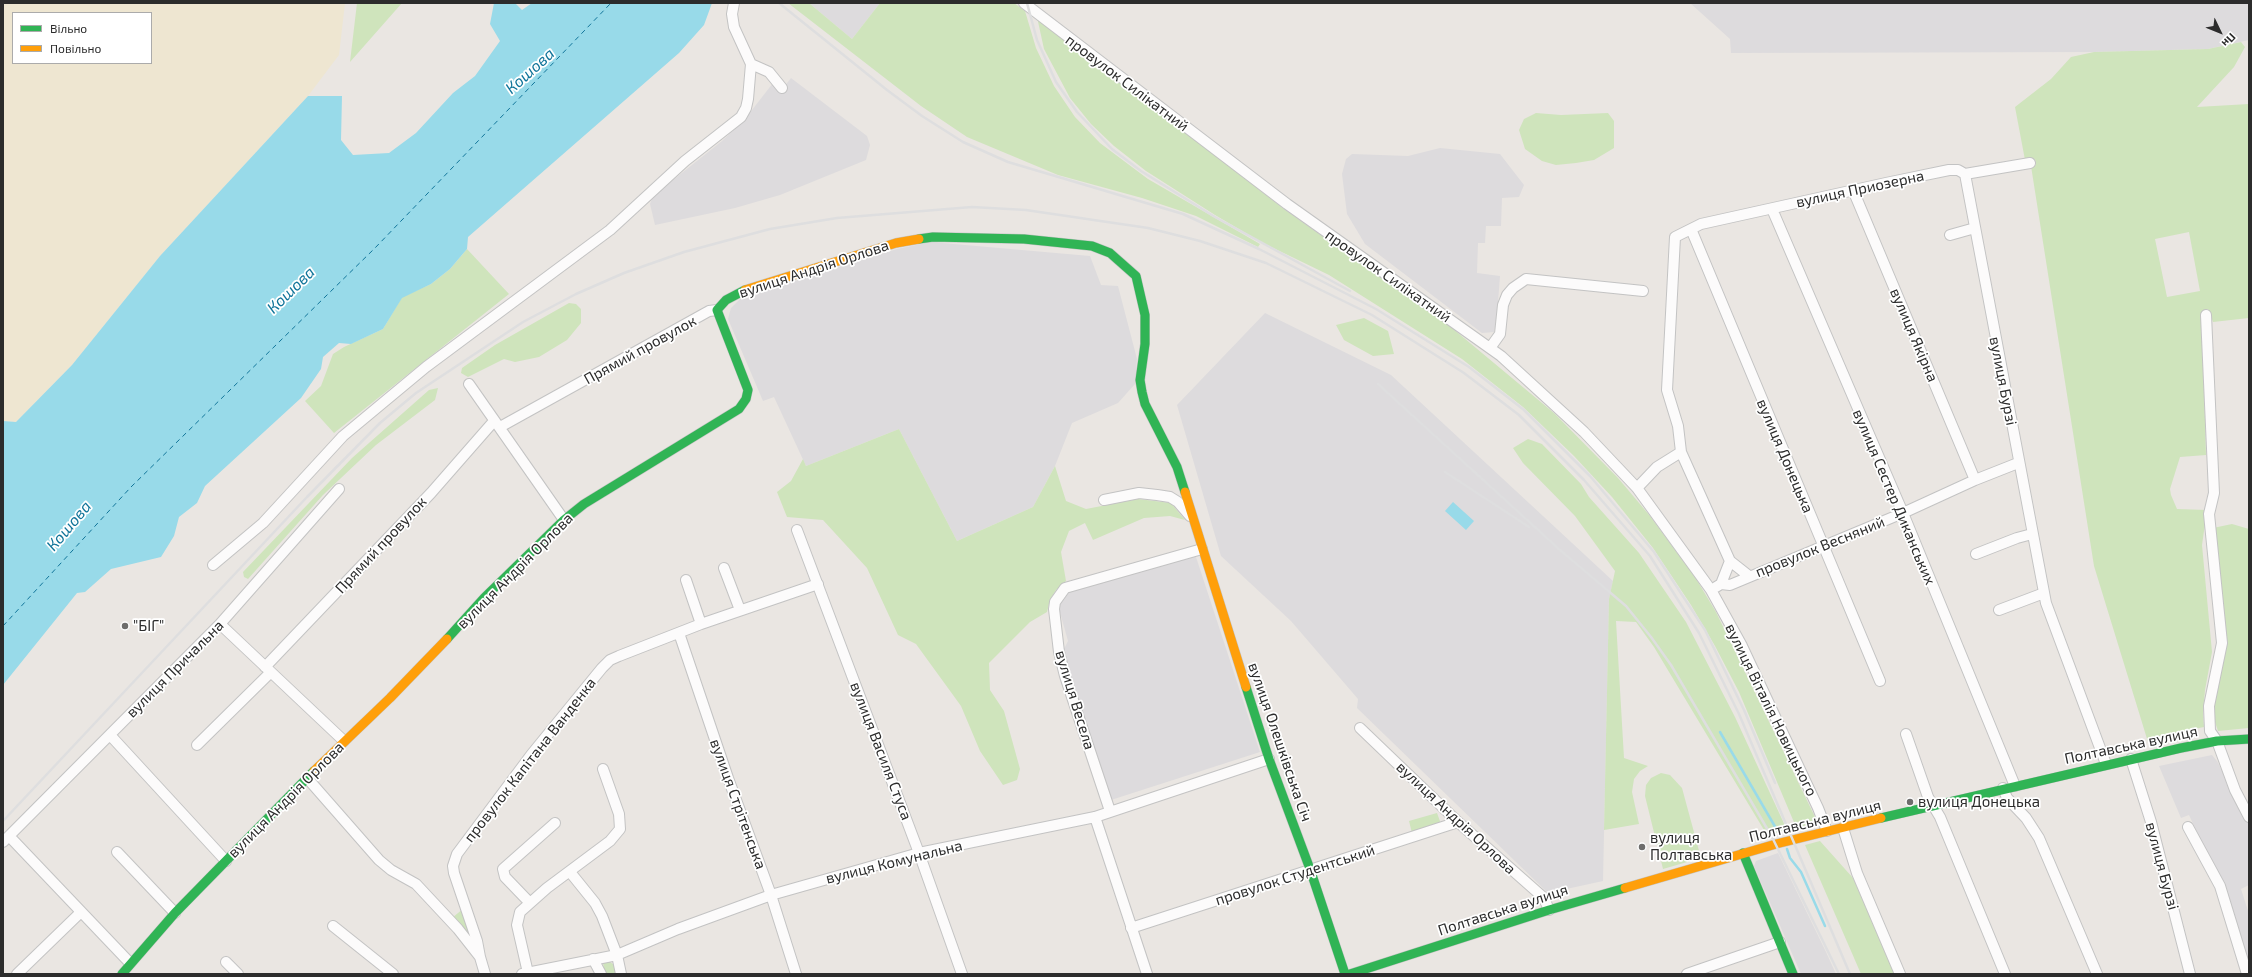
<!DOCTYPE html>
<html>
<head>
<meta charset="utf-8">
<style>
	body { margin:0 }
	#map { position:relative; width:2252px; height:977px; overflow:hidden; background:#eae6e2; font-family:"Exo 2",sans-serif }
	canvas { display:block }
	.frame { position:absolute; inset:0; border:4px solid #2c2c2c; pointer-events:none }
	.legend { position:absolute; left:12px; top:12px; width:140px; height:52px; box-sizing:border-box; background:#fff; border:1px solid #ababab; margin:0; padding:5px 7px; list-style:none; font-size:12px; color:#2c2c2c }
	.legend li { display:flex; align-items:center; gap:8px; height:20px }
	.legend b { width:20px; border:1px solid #ababab }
	.north { position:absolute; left:2200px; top:12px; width:40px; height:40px; -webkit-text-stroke:3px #fff; paint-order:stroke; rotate:133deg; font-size:11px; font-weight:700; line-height:16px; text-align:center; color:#2c2c2c }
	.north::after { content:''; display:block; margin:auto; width:14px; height:18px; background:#2c2c2c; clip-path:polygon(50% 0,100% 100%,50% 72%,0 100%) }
</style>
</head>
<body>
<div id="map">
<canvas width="2252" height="977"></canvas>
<div class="frame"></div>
<ul class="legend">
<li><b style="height:5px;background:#30b455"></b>Вільно</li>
<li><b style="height:5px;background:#ff9f0a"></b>Повільно</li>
</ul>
<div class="north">Пн</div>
</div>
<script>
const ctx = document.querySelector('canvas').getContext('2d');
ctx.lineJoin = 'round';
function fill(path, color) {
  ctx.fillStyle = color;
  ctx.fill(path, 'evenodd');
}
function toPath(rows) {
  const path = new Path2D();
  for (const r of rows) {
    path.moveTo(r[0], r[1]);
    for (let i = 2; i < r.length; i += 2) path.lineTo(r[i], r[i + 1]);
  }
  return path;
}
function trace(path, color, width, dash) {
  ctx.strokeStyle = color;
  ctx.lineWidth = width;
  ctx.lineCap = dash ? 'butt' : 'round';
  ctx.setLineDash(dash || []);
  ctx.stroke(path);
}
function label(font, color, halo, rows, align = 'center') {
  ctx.font = font + ' "Exo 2",sans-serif';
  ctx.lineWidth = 3.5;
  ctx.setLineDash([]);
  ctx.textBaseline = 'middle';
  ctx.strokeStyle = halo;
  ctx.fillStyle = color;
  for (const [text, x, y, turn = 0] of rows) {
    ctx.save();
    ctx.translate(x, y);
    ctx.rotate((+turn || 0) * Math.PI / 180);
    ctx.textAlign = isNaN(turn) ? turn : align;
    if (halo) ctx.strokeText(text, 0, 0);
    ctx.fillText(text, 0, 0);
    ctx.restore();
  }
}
fill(toPath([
	[809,3,880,3,852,39],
	[1690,3,2249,3,2249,40,2208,49,2094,52,1731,53,1730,39],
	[791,78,867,136,870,145,866,160,780,195,735,208,655,225,650,204,653,196,722,141,745,119,773,83,784,87],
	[1440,148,1500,154,1524,185,1519,197,1502,198,1501,226,1486,226,1485,243,1478,243,1477,273,1500,276,1497,315,1494,332,1482,333,1365,244,1347,214,1342,174,1346,159,1352,154,1408,156],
	[931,242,1090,256,1101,285,1118,286,1137,359,1135,384,1118,403,1072,423,1055,466,1033,507,957,541,899,429,806,466,774,397,763,401,728,319,731,308,741,298,897,249],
	[1265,313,1391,375,1613,581,1609,599,1603,881,1548,893,1357,708,1358,699,1291,621,1221,556,1177,405],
	[1195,554,1260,752,1111,800,1068,675,1064,649,1068,641,1058,605,1070,590],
	[2212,755,2217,761,2249,824,2249,885,2241,889,2249,914,2249,971,2224,891,2189,815,2181,818,2159,766],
	[1778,853,1826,952,1836,974,1801,974,1754,866,1756,861]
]), '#dddbdd');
fill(toPath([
	[357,3,402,3,350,62],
	[788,3,809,3,852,39,880,3,1014,3,1025,11,1036,48,1054,86,1075,117,1100,143,1148,179,1260,244,1258,247,1196,216,1142,198,1058,175,967,137,921,106],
	[1037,17,1284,209,1452,328,1554,413,1618,478,1650,516,1695,577,1716,612,1816,819,1816,824,1796,827,1739,692,1715,646,1691,605,1653,548,1612,497,1574,456,1523,407,1462,359,1329,275,1261,242,1215,215,1146,171,1114,146,1091,124,1070,98,1044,49],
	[2241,42,2245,47,2234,67,2197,107,2249,104,2249,318,2213,322,2208,309,2202,315,2206,455,2180,457,2170,489,2171,495,2177,509,2207,510,2202,545,2212,652,2205,690,2203,714,2204,727,2159,736,2148,742,2094,566,2031,166,2036,165,2035,159,2025,160,2015,107,2051,79,2071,57,2094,52,2208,49],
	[2189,232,2200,291,2167,297,2155,239],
	[1536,113,1561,115,1608,113,1614,121,1614,148,1594,160,1576,163,1556,165,1542,161,1525,149,1519,130,1524,119],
	[467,249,509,294,334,433,305,401,321,386,333,354,344,347,383,329,402,297,431,284,450,269],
	[569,303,576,304,581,309,581,323,567,340,539,357,515,362,504,359,468,377,461,373,462,368,495,345],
	[1364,318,1388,331,1394,354,1373,356,1344,340,1336,325],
	[438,388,435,400,376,445,323,495,248,579,244,577,243,572,352,458,429,390],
	[899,429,957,541,1033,507,1055,466,1066,501,1086,509,1138,499,1171,503,1185,520,1170,516,1144,518,1093,540,1085,523,1069,531,1061,552,1066,581,1056,590,1050,600,1047,612,1030,622,989,663,990,690,1004,711,1020,769,1017,780,1003,785,980,751,961,706,916,644,898,635,867,568,823,520,787,517,777,492,791,481,803,459,806,466],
	[1528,439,1542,444,1581,484,1589,497,1639,553,1686,622,1735,717,1787,830,1767,835,1654,647,1636,622,1616,621,1624,758,1648,766,1640,771,1634,779,1632,792,1639,824,1604,830,1609,599,1615,571,1575,516,1523,463,1513,448],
	[2232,524,2249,529,2249,728,2218,731,2215,722,2212,703,2218,678,2213,528],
	[1661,773,1670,775,1682,788,1701,858,1663,869,1645,796,1646,785,1651,778],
	[1437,813,1441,824,1412,833,1409,821],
	[1820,841,1853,878,1895,974,1861,974,1805,845],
	[464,908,475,944,452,918],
	[608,961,613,964,617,974,605,974,603,963]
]), '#cfe4bc');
fill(toPath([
	[3,3,345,3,339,55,308,96,160,256,72,365,16,422,3,421],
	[13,13,151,13,151,63,13,63]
]), '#eee6d1');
fill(toPath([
	[494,3,515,3,522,10,532,3,712,3,704,25,679,53,468,237,467,249,450,269,431,284,402,298,383,329,351,344,339,343,323,357,321,369,301,398,205,486,197,503,179,517,174,536,161,557,111,569,85,592,77,593,3,685,3,421,16,422,72,365,160,256,308,96,342,96,341,140,353,155,389,153,416,133,453,93,475,76,500,41,490,24],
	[1453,502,1474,521,1466,530,1445,511]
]), '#98dae9');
trace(toPath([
	[1720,732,1777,830],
	[1787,849,1790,858,1801,872,1825,926]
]), '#98dae9', 2.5);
trace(toPath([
	[3,626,131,487,375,248,611,3]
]), '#11759a', 1, [5, 4]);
const street = toPath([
	[1024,3,1287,204,1501,356,1584,432,1637,488,1711,590,1742,646,1818,808,1827,831],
	[751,64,769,72,782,88],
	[1965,174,2046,603,2106,764],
	[1853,190,1975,480],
	[1772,209,1903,513,2015,786],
	[1691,229,1880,681],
	[1950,235,1975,228],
	[2206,315,2214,493,2209,514,2222,643,2209,706,2210,731,2217,741,2235,790,2249,817],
	[1490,348,1500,334,1503,305,1507,295,1513,288,1526,279,1643,291],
	[469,384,564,520],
	[500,427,709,311,717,310],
	[1637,488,1657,467,1681,452],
	[1104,500,1139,493,1157,495,1170,497,1178,502,1190,516],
	[797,530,919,853,962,974],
	[1976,554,2017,538,2032,534],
	[1730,561,1749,576],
	[213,565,263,523,343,436,426,367,610,230,685,161,741,117,746,108,748,99,751,64,734,27,732,14,734,3],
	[724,568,740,610],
	[686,580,701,624],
	[1721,584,1730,561,1681,452,1678,426,1667,390,1675,237,1701,224,1886,183,1949,170,1958,170,1965,174,2030,163],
	[1716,587,1721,584,1730,585,1903,513,1975,480,2018,463],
	[1999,610,2044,593],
	[220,624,344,741],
	[679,633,728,778,771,895,796,974],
	[265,667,431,493,494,421],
	[1360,728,1458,822,1544,898,1549,910],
	[1906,734,1928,797,1940,817,2005,974],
	[110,735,226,861],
	[197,745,270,673],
	[2131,759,2151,822,2190,974],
	[308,779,379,860,391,870,416,884,458,929,480,957,485,974],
	[2003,788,2007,798,2026,818,2039,838,2097,974],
	[1110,811,1065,676,1059,652,1054,609,1055,602,1065,588,1202,549],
	[1095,817,1147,974],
	[2188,827,2220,886,2247,974],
	[1843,828,1857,873,1900,974],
	[9,836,130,963],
	[3,842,220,624,339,489],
	[117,852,175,913],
	[570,872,595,903,602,916,617,955,621,974],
	[530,903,505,877,503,869,555,823],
	[333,926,393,974],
	[1131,928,1458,822],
	[480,957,477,941,454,873,453,866,457,854,531,755,602,668,610,660,619,656,701,624,818,584],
	[593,959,601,974],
	[226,962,238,974],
	[528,973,517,925,520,912,547,888,610,841,620,829,619,814,603,769],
	[17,974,81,912],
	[522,974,617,955,678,929,771,895,919,853,1095,817,1269,759],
	[1687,974,1780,942]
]);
const fast = toPath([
	[919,239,933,237,1024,239,1092,246,1110,253,1136,276,1145,315,1145,344,1140,380,1142,392,1145,404,1177,467,1185,492],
	[447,639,484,598,564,520,584,504,739,409,746,399,748,390,717,310,726,300,745,290],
	[1246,687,1269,759,1310,869,1345,974],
	[1881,818,2181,748,2217,741,2249,739],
	[1743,853,1793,974],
	[122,974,175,913,314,771],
	[1350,974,1549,910,1625,888]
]);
const slow = toPath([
	[745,290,896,243,919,239],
	[1185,492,1246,687],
	[314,771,390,698,447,639],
	[1625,888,1776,844,1881,818]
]);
trace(street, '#c3c3c3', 12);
trace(fast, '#c3c3c3', 10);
trace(slow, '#c3c3c3', 10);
trace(street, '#fcfbfb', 10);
trace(fast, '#30b455', 9);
trace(slow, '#ff9f0a', 9);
trace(toPath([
	[779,3,887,90,922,116,963,142,1008,162,1183,214,1259,249,1376,309,1469,367,1524,410,1590,476,1654,552,1705,630,1744,710,1775,783],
	[1027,3,1037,40,1056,82,1077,112,1112,149,1141,171,1215,217,1350,291],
	[1378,384,1560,550,1626,606,1651,637,1671,665,1772,837,1839,974],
	[1445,472,1529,527],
	[3,821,307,497,380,423,416,393,523,322,576,294,624,273,684,252,770,229,837,218,972,207,1026,210,1148,228,1200,241,1266,263,1372,315,1464,373,1519,415,1584,480,1650,556,1699,633,1739,714,1850,974]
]), '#dededf', 2.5);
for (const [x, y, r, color] of [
	[125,626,4,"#6e6d6c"],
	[1910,802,4,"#6e6d6c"],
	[1642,847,4,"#6e6d6c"]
]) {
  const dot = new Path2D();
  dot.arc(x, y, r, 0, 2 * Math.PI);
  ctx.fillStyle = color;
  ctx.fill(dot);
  trace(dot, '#fff', 1.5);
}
label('15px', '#2c2c2c', '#fff', [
	["провулок Силікатний",1127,83,37],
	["вулиця Приозерна",1860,189,-12],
	["вулиця Андрія Орлова",814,269,-18],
	["провулок Силікатний",1388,276,35],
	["вулиця Якірна",1914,335,67],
	["Прямий провулок",640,350,-29],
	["вулиця Бурзі",2003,381,79],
	["вулиця Донецька",1785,456,67],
	["вулиця Сестер Диканських",1894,497,67],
	["Прямий провулок",381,545,-47],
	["провулок Весняний",1820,547,-22],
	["вулиця Андрія Орлова",515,571,-45],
	["вулиця Причальна",175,669,-45],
	["вулиця Весела",1075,700,73],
	["вулиця Віталія Новицького",1771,710,64],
	["вулиця Олешківська Січ",1280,742,71],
	["Полтавська вулиця",2131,745,-12],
	["вулиця Василя Стуса",881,751,69],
	["провулок Капітана Ванденка",530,760,-52],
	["вулиця Андрія Орлова",286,800,-45],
	["вулиця Стрітенська",738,804,70],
	["вулиця Андрія Орлова",1456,818,43],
	["Полтавська вулиця",1815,821,-14],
	["вулиця Комунальна",894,862,-14],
	["вулиця Бурзі",2162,866,75],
	["провулок Студентський",1295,875,-18],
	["Полтавська вулиця",1503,910,-18]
]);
label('15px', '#2c2c2c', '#fff', [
	["\"БІГ\"",133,626],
	["вулиця Донецька",1918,802],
	["вулиця",1650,838],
	["Полтавська",1650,855]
], 'left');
label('italic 16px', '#11759a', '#fff', [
	["Кошова",530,71,-42],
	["Кошова",291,290,-44],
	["Кошова",69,526,-50]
]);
</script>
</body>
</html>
